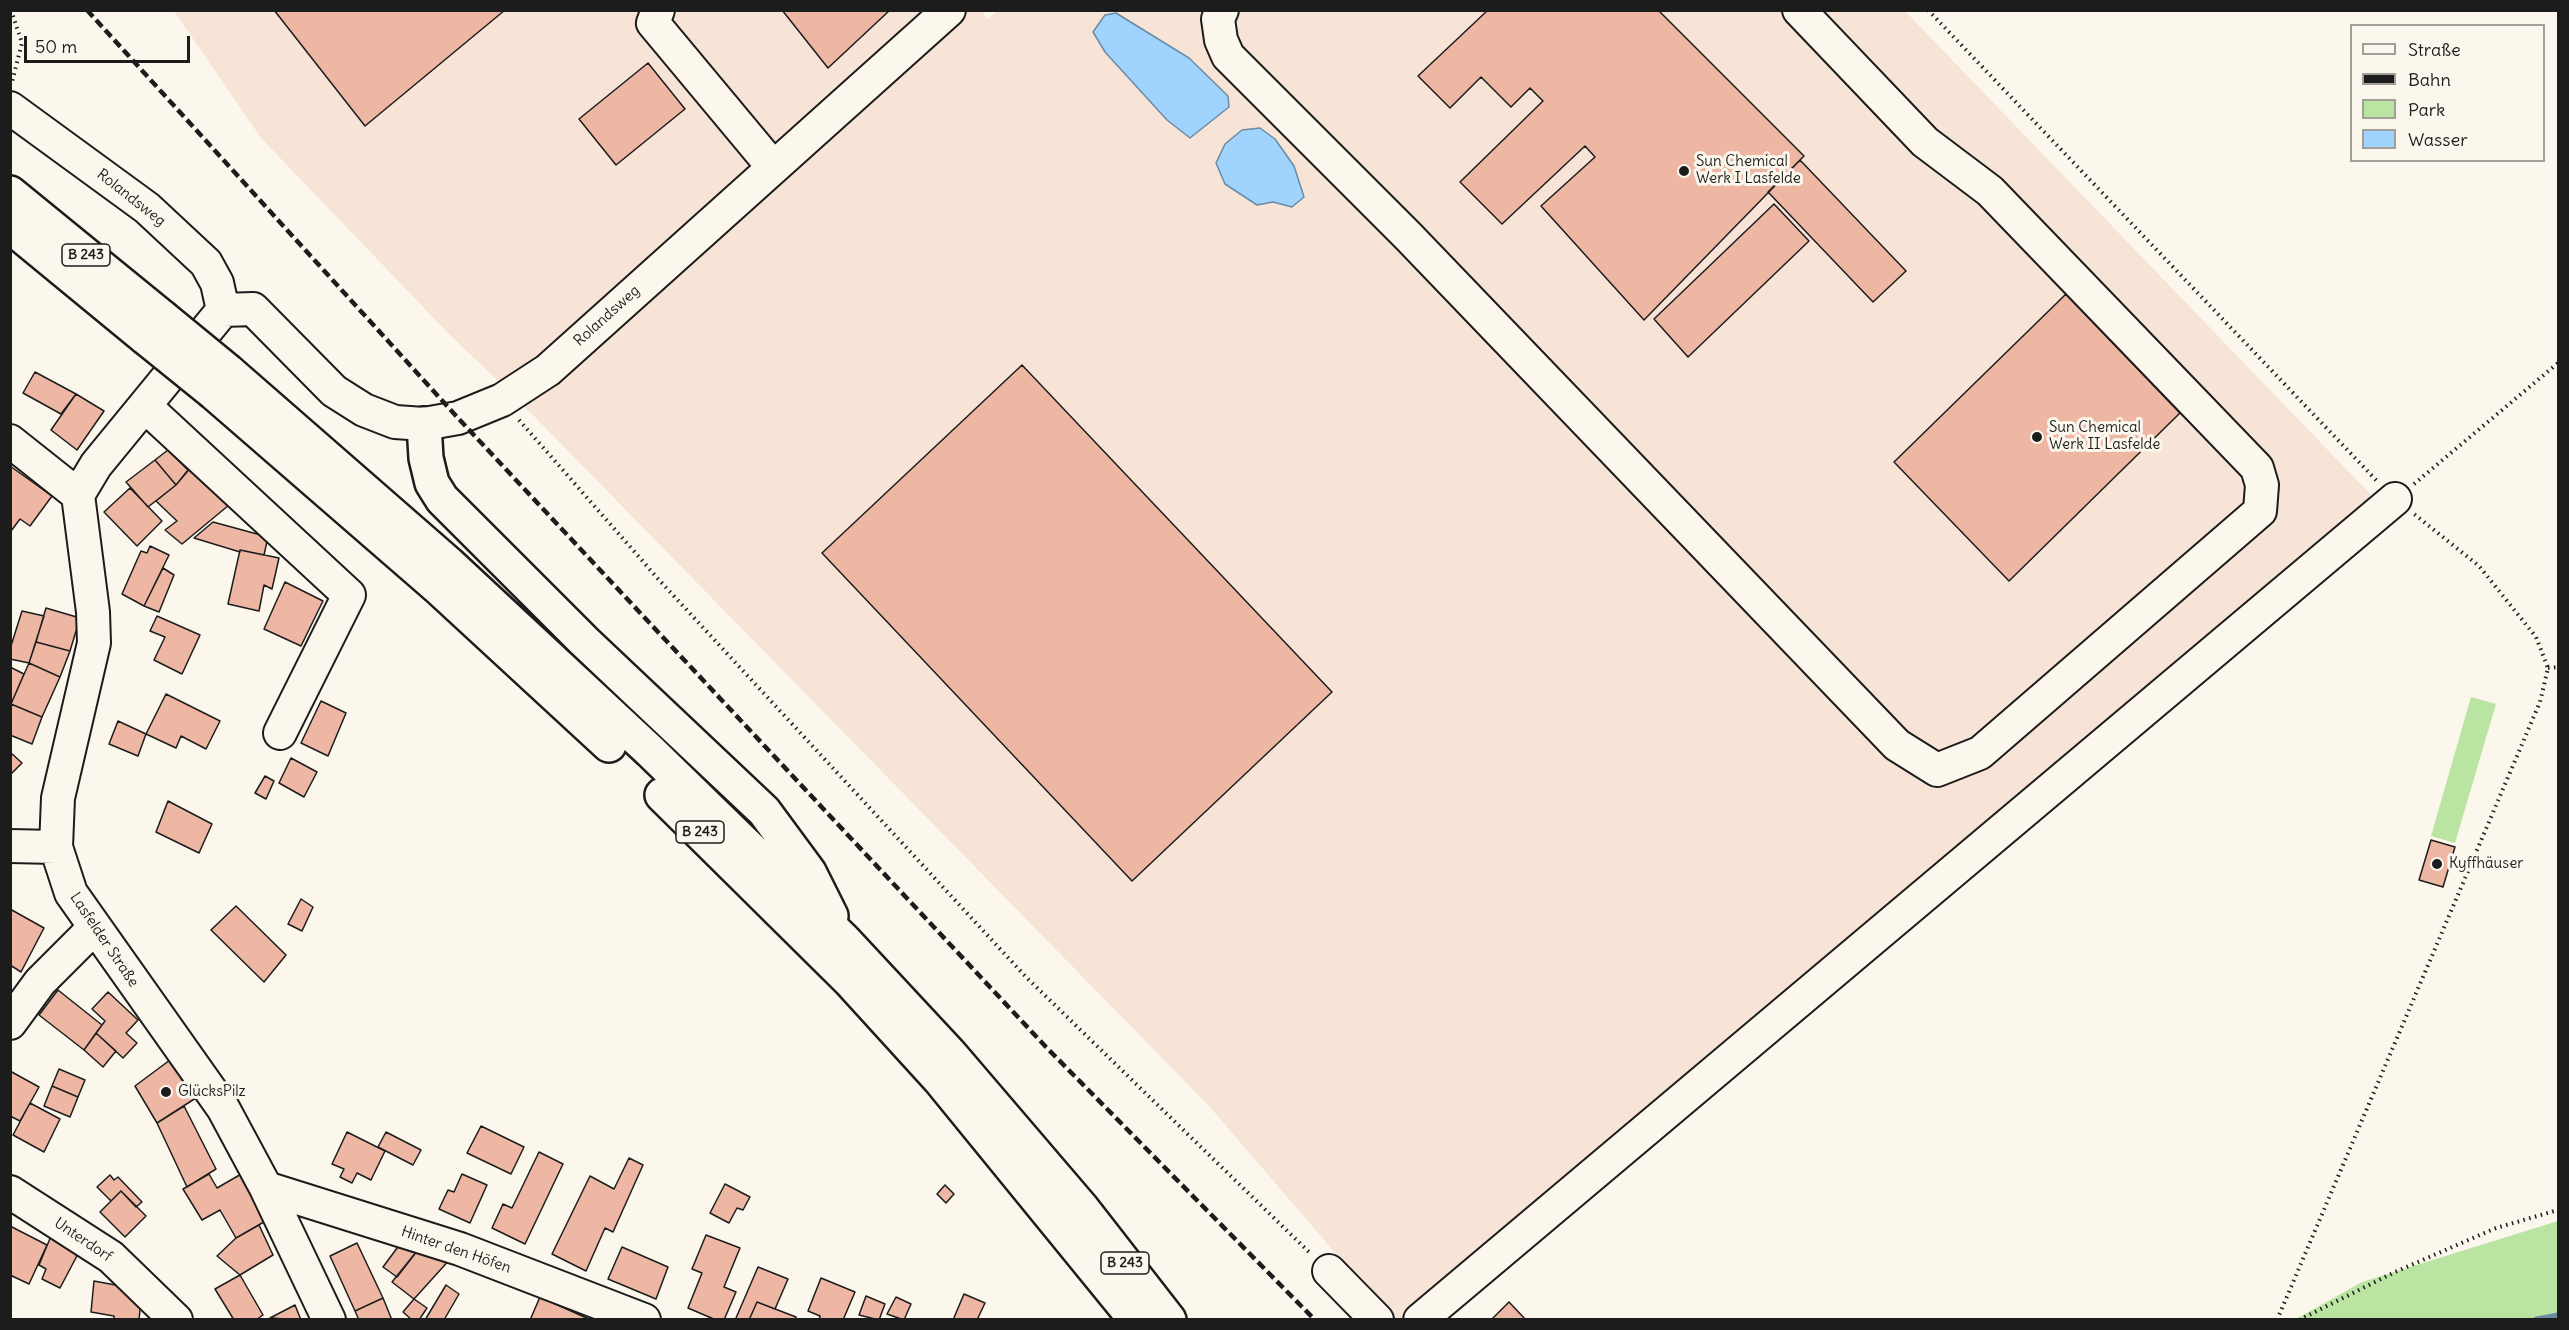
<!DOCTYPE html>
<html>
<head>
<meta charset="utf-8">
<style>
	body { margin:0 }
	#map { position:relative; width:2569px; height:1330px; overflow:hidden; background:#fbf7ec; font-family:Delius,sans-serif }
	canvas { display:block }
	.frame { position:absolute; inset:0; border:12px solid #1c1c1c; pointer-events:none }
	.legend { position:absolute; left:2350px; top:24px; width:195px; height:138px; box-sizing:border-box; background:#fbf7ec; border:2px solid #a29f99; margin:0; padding:8px 10px; list-style:none; font-size:18px; color:#1c1c1c }
	.legend li { display:flex; align-items:center; gap:12px; height:30px }
	.legend b { width:30px; border:2px solid #a29f99 }
	.scale { position:absolute; left:24px; top:36px; width:166px; height:27px; box-sizing:border-box; border:3px solid #1c1c1c; border-top:0; padding-left:8px; font-size:18px; line-height:21px; white-space:nowrap; color:#1c1c1c; -webkit-text-stroke:4px #fbf7ec; paint-order:stroke }
</style>
</head>
<body>
<div id="map">
<canvas width="2569" height="1330"></canvas>
<div class="frame"></div>
<ul class="legend">
<li><b style="height:8px;background:#fbf7ec"></b>Straße</li>
<li><b style="height:8px;background:#1c1c1c"></b>Bahn</li>
<li><b style="height:16px;background:#bae4a1"></b>Park</li>
<li><b style="height:16px;background:#a0d4fe"></b>Wasser</li>
</ul>
<div class="scale">50 m</div>
</div>
<script>
const ctx = document.querySelector('canvas').getContext('2d');
ctx.lineJoin = 'round';
function fill(path, color) {
  ctx.fillStyle = color;
  ctx.fill(path, 'evenodd');
}
function toPath(rows) {
  const path = new Path2D();
  for (const r of rows) {
    path.moveTo(r[0], r[1]);
    for (let i = 2; i < r.length; i += 2) path.lineTo(r[i], r[i + 1]);
  }
  return path;
}
function trace(path, color, width, dash) {
  ctx.strokeStyle = color;
  ctx.lineWidth = width;
  ctx.lineCap = dash ? 'butt' : 'round';
  ctx.setLineDash(dash || []);
  ctx.stroke(path);
}
function label(font, color, halo, rows, align = 'center') {
  ctx.font = font + ' Delius,sans-serif';
  ctx.lineWidth = 6;
  ctx.setLineDash([]);
  ctx.textBaseline = 'middle';
  ctx.strokeStyle = halo;
  ctx.fillStyle = color;
  for (const [text, x, y, turn = 0] of rows) {
    ctx.save();
    ctx.translate(x, y);
    ctx.rotate((+turn || 0) * Math.PI / 180);
    ctx.textAlign = isNaN(turn) ? turn : align;
    if (halo) ctx.strokeText(text, 0, 0);
    ctx.fillText(text, 0, 0);
    ctx.restore();
  }
}
fill(toPath([
	[981,10,988,19,998,10,1905,11,2373,497,1927,881,1407,1319,1392,1319,1209,1106,526,408,446,331,261,138,174,11]
]), '#f7e4d6');
fill(toPath([
	[2471,697,2496,704,2455,843,2431,836],
	[2558,1221,2558,1319,2296,1319,2362,1282]
]), '#bae4a1');
const water = toPath([
	[1116,13,1189,58,1228,96,1229,107,1190,138,1167,120,1105,52,1093,32,1105,15,1116,13],
	[1260,128,1275,139,1294,166,1304,197,1292,207,1273,202,1257,205,1225,184,1216,163,1225,144,1242,130,1260,128]
]);
fill(water, '#a0d4fe');
trace(water, '#6b8aa4', 1.5);
trace(toPath([
	[2537,1320,2558,1316]
]), '#6b8aa4', 7);
const building = toPath([
	[274,10,505,10,365,126,274,10],
	[782,10,890,10,828,68,782,10],
	[1488,10,1658,10,1804,156,1644,320,1541,206,1595,157,1585,146,1502,224,1460,182,1543,101,1530,88,1511,107,1481,77,1450,108,1418,76,1488,10],
	[648,63,685,109,616,165,579,119,648,63],
	[1800,160,1906,271,1873,302,1768,192,1800,160],
	[1774,204,1809,241,1688,357,1654,319,1774,204],
	[2066,294,2180,413,2009,581,1894,462,2066,294],
	[1022,365,1332,692,1132,881,822,553,1022,365],
	[35,372,76,394,61,414,23,393,35,372],
	[76,394,104,411,77,450,51,430,76,394],
	[168,450,188,470,176,485,155,460,168,450],
	[155,460,176,485,148,507,126,482,155,460],
	[10,466,52,496,30,526,20,519,11,531,10,466],
	[192,466,235,500,182,544,165,530,177,521,156,501,176,485,192,466],
	[130,488,162,521,137,546,104,512,130,488],
	[213,522,268,537,264,555,240,550,240,552,194,538,213,522],
	[150,546,169,555,144,606,122,594,141,551,147,553,150,546],
	[240,550,279,558,272,589,264,585,259,611,228,604,240,550],
	[163,568,174,575,159,612,144,606,163,568],
	[285,582,323,601,301,646,264,629,285,582],
	[46,608,80,618,70,651,36,642,46,608],
	[22,611,44,616,29,663,10,659,10,649,22,611],
	[157,616,200,635,182,674,154,660,165,637,150,631,157,616],
	[36,642,70,651,60,677,29,663,36,642],
	[29,663,60,677,42,717,11,704,29,663],
	[10,667,24,674,11,704,10,703,10,667],
	[166,694,220,721,206,749,181,736,176,748,146,734,166,694],
	[321,701,346,713,328,756,301,743,321,701],
	[11,704,42,717,32,744,10,735,11,704],
	[118,721,146,734,138,756,109,744,118,721],
	[10,752,22,763,10,775,10,752],
	[291,758,317,772,304,797,279,783,291,758],
	[265,776,274,781,266,799,255,793,265,776],
	[168,801,212,824,199,853,156,832,168,801],
	[2431,840,2455,847,2443,887,2419,880,2431,840],
	[301,899,313,907,302,931,288,924,301,899],
	[236,906,286,955,264,982,211,930,236,906],
	[10,909,44,928,21,972,10,965,10,909],
	[58,990,102,1025,84,1050,39,1015,58,990],
	[108,992,138,1020,126,1033,137,1043,123,1058,96,1033,105,1021,92,1009,108,992],
	[96,1033,116,1051,103,1067,84,1050,96,1033],
	[174,1057,199,1096,157,1123,135,1086,174,1057],
	[59,1069,85,1080,78,1097,52,1086,59,1069],
	[10,1071,39,1087,20,1121,10,1116,10,1071],
	[52,1086,78,1097,70,1117,44,1106,52,1086],
	[30,1103,60,1119,44,1152,13,1135,30,1103],
	[184,1106,216,1169,187,1187,157,1123,184,1106],
	[481,1126,524,1147,511,1174,467,1153,481,1126],
	[347,1132,385,1151,371,1180,357,1173,352,1183,340,1177,344,1169,332,1164,347,1132],
	[386,1132,421,1150,413,1165,378,1147,386,1132],
	[539,1152,563,1164,525,1244,492,1228,503,1204,512,1208,539,1152],
	[629,1158,643,1165,613,1232,605,1228,586,1271,552,1254,590,1176,614,1189,629,1158],
	[243,1173,269,1219,236,1238,220,1210,202,1220,183,1189,209,1174,217,1188,243,1173],
	[462,1174,487,1185,470,1223,439,1209,448,1190,454,1192,462,1174],
	[110,1175,114,1180,118,1177,142,1202,136,1207,121,1191,111,1201,97,1187,110,1175],
	[725,1184,750,1197,743,1210,737,1208,729,1223,710,1213,725,1184],
	[945,1185,954,1194,946,1203,937,1194,945,1185],
	[121,1191,146,1216,125,1237,100,1212,121,1191],
	[259,1225,273,1255,240,1275,217,1256,236,1238,259,1225],
	[10,1226,47,1245,29,1284,10,1275,10,1226],
	[706,1235,740,1248,724,1287,736,1292,724,1320,716,1320,688,1308,702,1273,692,1269,706,1235],
	[51,1236,79,1252,60,1288,42,1279,46,1269,39,1265,51,1236],
	[403,1240,421,1246,397,1277,383,1267,403,1240],
	[357,1243,383,1298,355,1311,330,1256,357,1243],
	[421,1246,452,1257,414,1299,392,1282,421,1246],
	[622,1247,668,1267,656,1299,608,1279,622,1247],
	[758,1267,788,1279,775,1309,757,1302,749,1320,739,1320,736,1318,758,1267],
	[240,1275,263,1315,256,1320,234,1320,215,1289,240,1275],
	[821,1278,855,1292,843,1320,819,1320,820,1316,808,1311,821,1278],
	[94,1281,142,1290,139,1320,114,1320,114,1316,91,1312,94,1281],
	[446,1285,459,1294,444,1320,425,1320,446,1285],
	[964,1294,985,1303,977,1320,953,1320,964,1294],
	[866,1296,885,1304,879,1320,859,1315,866,1296],
	[540,1297,591,1320,530,1320,540,1297],
	[896,1297,911,1304,904,1320,887,1314,896,1297],
	[383,1298,392,1320,359,1320,355,1311,383,1298],
	[414,1299,427,1308,419,1320,412,1320,403,1312,414,1299],
	[757,1302,796,1317,795,1320,749,1320,757,1302],
	[1509,1302,1526,1320,1491,1320,1509,1302],
	[295,1305,301,1320,270,1318,295,1305]
]);
fill(building, '#eeb7a4');
trace(building, '#1c1c1c', 1.5);
const minor = toPath([
	[658,10,653,23,773,167],
	[1222,10,1218,19,1221,40,1228,56,1408,236,1897,745,1937,770,1980,753,2260,511,2262,485,2257,468,1990,191,1925,142,1799,10],
	[10,108,147,208,206,263,217,283,223,310,253,309,334,391,364,410,395,422,424,424,458,418,502,400,548,370,949,10],
	[146,407,349,595,280,733],
	[10,441,78,495,93,612,94,643,58,798,56,847,71,893,223,1108,266,1188,329,1320],
	[78,495,96,465,223,310],
	[10,846,56,847],
	[10,1023,40,982,94,928],
	[266,1188,460,1249,644,1320],
	[10,1192,111,1257,176,1320],
	[1329,1271,1377,1320],
	[1420,1320,2395,499]
]);
const highway = toPath([
	[10,193,162,317],
	[10,226,146,338],
	[229,372,449,564,650,751,843,939,951,1055,1081,1207,1169,1320],
	[214,393,441,590,609,745],
	[424,424,426,458,432,483,442,499,584,641,764,811,809,872,831,916],
	[662,795,849,980,941,1081,1136,1320]
]);
trace(minor, '#1c1c1c', 36);
trace(highway, '#1c1c1c', 38);
trace(toPath([
	[11,10,22,43,12,82],
	[1928,10,2377,481],
	[519,420,660,581,1026,977,1311,1254],
	[2414,484,2558,363],
	[2548,668,2558,667],
	[2277,1320,2540,702,2548,668,2536,637,2479,566,2414,514],
	[2299,1320,2395,1272,2496,1228,2558,1210]
]), '#1c1c1c', 4, [1.5, 4.5]);
trace(minor, '#fbf7ec', 32);
trace(highway, '#fbf7ec', 33);
trace(toPath([
	[87,10,458,418,1046,1047,1315,1320]
]), '#1c1c1c', 4.5, [9, 4.5]);
const highwayBridge = toPath([
	[162,317,229,372],
	[146,338,214,393]
]);
trace(highwayBridge, '#1c1c1c', 38, []);
trace(highwayBridge, '#fbf7ec', 33);
for (const [x, y, r, color] of [
	[1684,171,6,"#1c1c1c"],
	[2037,437,6,"#1c1c1c"],
	[2437,864,6,"#1c1c1c"],
	[166,1092,6,"#1c1c1c"]
]) {
  const dot = new Path2D();
  dot.arc(x, y, r, 0, 2 * Math.PI);
  ctx.fillStyle = color;
  ctx.fill(dot);
  trace(dot, '#fbf7ec', 2);
}
for (const [x, y, w] of [
	[86,255,48],
	[700,832,48],
	[1125,1263,48]
]) {
  const box = new Path2D();
  box.roundRect(x - w / 2, y - 11, w, 22, 4.5);
  ctx.fillStyle = '#fbf7ec';
  ctx.fill(box);
  trace(box, '#1c1c1c', 1.5);
}
label('bold 14px', '#1c1c1c', null, [
	["B 243",86,255],
	["B 243",700,832],
	["B 243",1125,1263]
]);
label('15px', '#1c1c1c', '#fbf7ec', [
	["Sun Chemical",1696,162],
	["Werk I Lasfelde",1696,179],
	["Sun Chemical",2049,428],
	["Werk II Lasfelde",2049,445],
	["Kyffhäuser",2449,864],
	["GlücksPilz",178,1092]
], 'left');
label('15px', '#1c1c1c', '#fbf7ec', [
	["Rolandsweg",131,198,38],
	["Rolandsweg",607,316,-42],
	["Lasfelder Straße",104,940,56],
	["Unterdorf",83,1240,34],
	["Hinter den Höfen",456,1250,19]
]);
</script>
</body>
</html>
